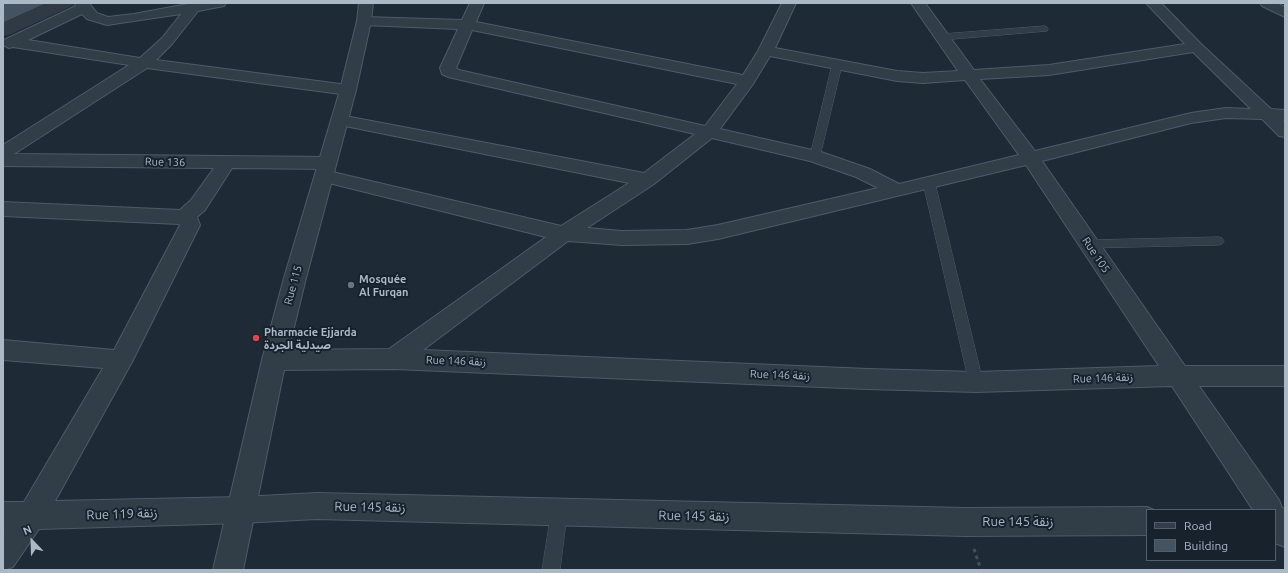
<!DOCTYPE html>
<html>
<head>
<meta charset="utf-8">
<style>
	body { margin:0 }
	#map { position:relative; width:1288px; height:573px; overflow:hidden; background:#1e2b37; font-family:Ubuntu,sans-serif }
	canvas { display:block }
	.frame { position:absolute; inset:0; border:4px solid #abb8c5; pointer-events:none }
	.legend { position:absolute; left:1146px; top:509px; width:130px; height:52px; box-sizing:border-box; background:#17222c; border:1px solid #525e69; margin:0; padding:5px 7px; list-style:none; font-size:12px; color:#abb8c5 }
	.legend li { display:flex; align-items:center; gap:8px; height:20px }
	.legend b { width:20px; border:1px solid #525e69 }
	.north { position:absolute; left:12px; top:521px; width:40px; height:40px; -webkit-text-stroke:3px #17222c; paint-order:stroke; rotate:337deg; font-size:11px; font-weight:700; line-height:16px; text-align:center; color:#abb8c5 }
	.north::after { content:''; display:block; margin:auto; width:14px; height:18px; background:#abb8c5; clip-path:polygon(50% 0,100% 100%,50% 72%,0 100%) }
</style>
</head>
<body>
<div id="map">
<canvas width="1288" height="573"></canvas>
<div class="frame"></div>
<ul class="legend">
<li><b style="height:5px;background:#313d47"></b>Road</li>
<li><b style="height:11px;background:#435361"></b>Building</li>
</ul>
<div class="north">N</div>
</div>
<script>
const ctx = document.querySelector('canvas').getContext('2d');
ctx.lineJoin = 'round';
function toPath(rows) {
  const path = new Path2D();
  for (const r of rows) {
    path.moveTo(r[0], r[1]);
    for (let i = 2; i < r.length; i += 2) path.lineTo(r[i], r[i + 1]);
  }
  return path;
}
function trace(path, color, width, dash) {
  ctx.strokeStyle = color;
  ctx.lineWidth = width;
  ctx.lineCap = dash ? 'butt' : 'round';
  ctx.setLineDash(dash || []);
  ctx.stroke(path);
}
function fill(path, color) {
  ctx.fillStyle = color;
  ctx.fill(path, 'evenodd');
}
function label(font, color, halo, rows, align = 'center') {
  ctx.font = font + ' Ubuntu,"Noto Sans Arabic",sans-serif';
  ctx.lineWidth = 4;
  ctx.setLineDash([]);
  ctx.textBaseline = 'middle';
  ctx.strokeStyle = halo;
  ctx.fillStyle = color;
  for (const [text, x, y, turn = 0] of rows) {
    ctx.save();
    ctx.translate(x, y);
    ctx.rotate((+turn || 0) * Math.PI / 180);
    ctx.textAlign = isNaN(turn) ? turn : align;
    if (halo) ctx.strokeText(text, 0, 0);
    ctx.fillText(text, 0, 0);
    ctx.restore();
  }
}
const service = toPath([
	[1044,26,1047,27,1048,29,1047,31,942,40,938,37,942,34,1044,26],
	[837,62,842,65,820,156,815,159,810,156,832,65,837,62],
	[929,179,933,180,935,183,983,382,981,386,976,388,971,386,969,382,923,183,925,180,929,179],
	[1218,237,1222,238,1224,241,1222,244,1218,245,1089,248,1085,247,1083,244,1085,241,1089,240,1218,237],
	[559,505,565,507,567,513,560,570,542,570,551,513,553,507,559,505]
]);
const minor = toPath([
	[75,3,89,3,97,13,108,17,134,14,193,3,226,3,224,6,198,11,172,44,156,60,348,85,354,86,356,90,354,94,348,95,147,68,14,154,327,157,334,159,336,163,334,167,327,169,232,168,205,210,197,217,200,225,133,360,55,501,241,497,317,493,965,508,1147,507,1154,510,1147,510,1147,535,965,536,317,519,241,523,39,529,13,567,3,570,3,532,5,530,3,530,3,502,24,502,103,368,3,360,3,340,114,350,180,225,179,224,3,216,3,202,180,210,191,200,214,168,3,166,3,145,129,65,13,47,9,48,3,45,4,40,76,6,75,3],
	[82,14,87,19,107,25,181,14,162,38,140,58,28,40,82,14],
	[470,3,484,3,476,22,743,75,758,51,782,3,796,3,775,48,897,71,923,73,958,71,911,3,925,3,974,70,1049,65,1185,44,1146,3,1161,3,1201,44,1271,109,1285,110,1285,120,1283,120,1285,122,1285,137,1279,136,1262,119,1226,118,1191,123,1042,161,1185,366,1285,366,1285,386,1199,386,1279,500,1282,508,1285,509,1285,547,1275,543,1275,510,1253,510,1172,386,976,392,868,389,394,369,274,370,265,367,262,360,265,353,274,350,389,349,546,237,317,180,315,176,317,172,324,170,561,226,629,183,340,125,334,124,331,120,334,116,340,115,644,173,695,134,448,77,442,74,440,68,458,29,364,25,359,24,357,21,359,18,364,17,462,20,470,3],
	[472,30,737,84,705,126,459,70,456,68,472,30],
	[1193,52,1251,109,1226,108,1191,113,1035,151,980,79,1049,75,1193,52],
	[770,56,897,81,923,83,965,80,1019,155,899,184,870,169,821,152,720,129,753,84,770,56],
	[712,138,810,161,856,177,878,188,718,225,687,230,622,231,587,228,654,184,712,138],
	[1026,165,1159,366,976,372,868,369,423,350,568,241,622,245,687,244,718,239,1026,165],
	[1260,3,1277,3,1285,7,1285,17,1262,6,1260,3]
]);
const tertiary = toPath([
	[359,3,373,3,371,21,356,90,306,278,286,360,243,570,213,570,262,360,284,278,340,90,357,21,359,3]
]);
trace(service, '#4f5b66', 1);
trace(minor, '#4f5b66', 2);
trace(tertiary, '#4f5b66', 2);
trace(toPath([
	[974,549,981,570]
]), '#3d5555', 3, [3.5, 3.5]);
fill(service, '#313d47');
fill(minor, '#313d47');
fill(tertiary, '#313d47');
fill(toPath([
	[47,3,73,3,74,5,9,35,3,36,3,23]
]), '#2f3a44');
const building = toPath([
	[3,3,47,3,3,23,3,3]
]);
fill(building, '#435361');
trace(building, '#2f3a44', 1);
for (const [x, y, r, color] of [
	[351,285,4,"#6b7280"],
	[256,338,4,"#e0444e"]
]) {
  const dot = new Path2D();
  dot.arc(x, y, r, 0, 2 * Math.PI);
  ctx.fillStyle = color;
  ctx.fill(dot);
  trace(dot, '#17222c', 1.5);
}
label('11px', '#abb8c5', '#17222c', [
	["Rue 136",165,162,1],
	["Rue 105",1096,255,56],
	["Rue 115",293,285,-75],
	["Rue 146 زنقة",456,361,2],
	["Rue 146 زنقة",780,375,2],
	["Rue 146 زنقة",1103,378,-2]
]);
label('bold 11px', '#abb8c5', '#17222c', [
	["Mosquée",359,279],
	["Al Furqan",359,292],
	["Pharmacie Ejjarda",264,332],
	["صيدلية الجردة",264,345]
], 'left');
label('13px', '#abb8c5', '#17222c', [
	["Rue 145 زنقة",370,507,1],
	["Rue 119 زنقة",122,514,-2],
	["Rue 145 زنقة",694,516,1],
	["Rue 145 زنقة",1018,522]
]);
</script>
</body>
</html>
